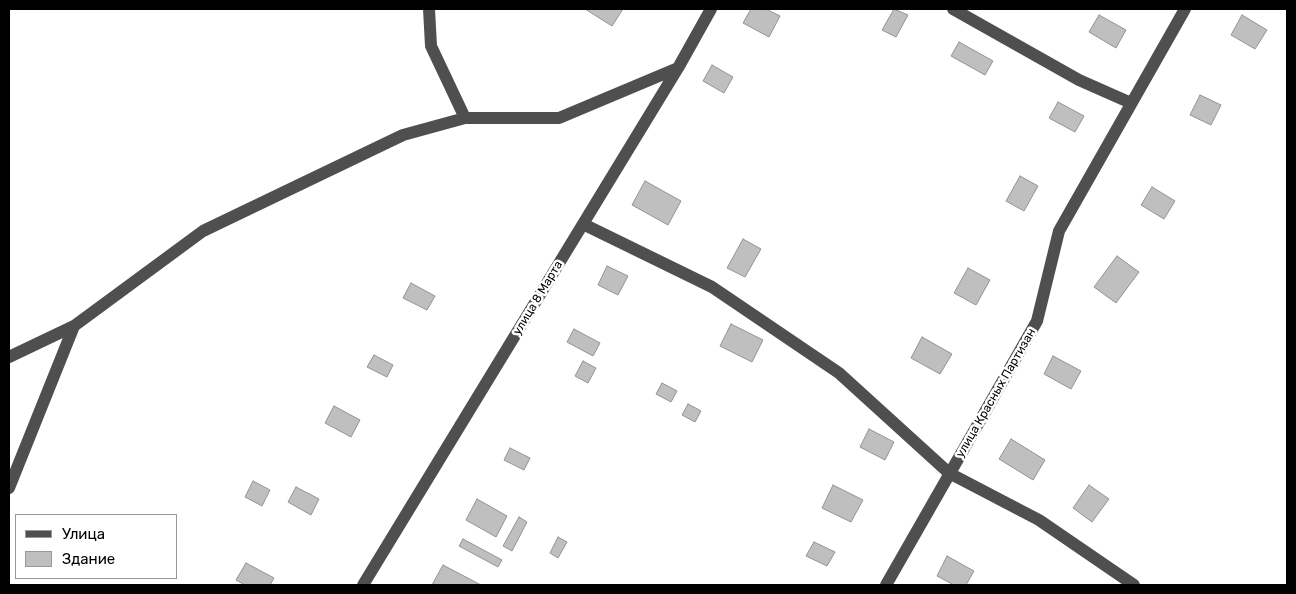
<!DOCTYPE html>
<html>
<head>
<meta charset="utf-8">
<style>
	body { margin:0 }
	#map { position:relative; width:1296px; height:594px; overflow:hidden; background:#fff; font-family:Rubik,sans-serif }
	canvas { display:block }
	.frame { position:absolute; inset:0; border:10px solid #000; pointer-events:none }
	.legend { position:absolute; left:15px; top:514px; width:162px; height:65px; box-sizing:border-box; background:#fff; border:1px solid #999; margin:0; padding:6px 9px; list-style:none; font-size:15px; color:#000 }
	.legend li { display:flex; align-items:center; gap:10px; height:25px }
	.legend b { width:25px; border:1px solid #999 }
</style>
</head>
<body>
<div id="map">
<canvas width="1296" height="594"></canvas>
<div class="frame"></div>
<ul class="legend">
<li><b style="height:6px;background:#4f4f4f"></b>Улица</li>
<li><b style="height:14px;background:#bfbfbf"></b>Здание</li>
</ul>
</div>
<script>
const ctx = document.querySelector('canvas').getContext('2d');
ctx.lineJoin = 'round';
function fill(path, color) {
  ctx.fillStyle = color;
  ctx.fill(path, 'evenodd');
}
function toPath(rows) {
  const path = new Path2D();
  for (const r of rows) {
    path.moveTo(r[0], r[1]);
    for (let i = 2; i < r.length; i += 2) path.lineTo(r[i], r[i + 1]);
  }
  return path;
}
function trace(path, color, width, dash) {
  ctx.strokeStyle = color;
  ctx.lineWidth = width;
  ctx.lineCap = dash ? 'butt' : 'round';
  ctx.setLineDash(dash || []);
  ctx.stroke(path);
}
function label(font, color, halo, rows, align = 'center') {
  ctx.font = font + ' Rubik,sans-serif';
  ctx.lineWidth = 5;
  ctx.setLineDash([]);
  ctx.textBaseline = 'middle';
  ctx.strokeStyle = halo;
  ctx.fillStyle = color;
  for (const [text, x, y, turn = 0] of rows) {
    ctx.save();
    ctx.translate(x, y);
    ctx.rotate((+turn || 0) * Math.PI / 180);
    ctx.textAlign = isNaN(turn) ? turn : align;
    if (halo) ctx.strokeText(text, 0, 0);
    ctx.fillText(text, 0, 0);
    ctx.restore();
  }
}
const building = toPath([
	[585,9,623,9,612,26,585,9],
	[751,9,766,9,780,16,769,37,743,23,751,9],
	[894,9,908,15,896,37,882,30,894,9],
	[1099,15,1126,30,1116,48,1089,32,1099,15],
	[1242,15,1267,30,1255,49,1231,35,1242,15],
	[959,42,993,61,985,75,951,56,959,42],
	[712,65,733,77,724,93,703,81,712,65],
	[1200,95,1221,105,1211,125,1190,115,1200,95],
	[1058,102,1084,116,1075,132,1049,118,1058,102],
	[1020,176,1038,186,1024,211,1006,201,1020,176],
	[645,181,681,201,668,225,632,205,645,181],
	[1152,187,1175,201,1164,219,1141,205,1152,187],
	[743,239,761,249,745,277,727,268,743,239],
	[1117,256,1139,272,1116,303,1094,287,1117,256],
	[607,266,628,276,618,295,598,285,607,266],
	[968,268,990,280,976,305,954,293,968,268],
	[411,283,435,296,427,310,403,298,411,283],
	[731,324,763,340,752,362,720,346,731,324],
	[574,329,600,343,593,356,567,342,574,329],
	[922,337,952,354,940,374,911,358,922,337],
	[374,355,393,365,387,377,367,367,374,355],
	[1053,356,1081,371,1071,389,1044,374,1053,356],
	[583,361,596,368,588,383,575,376,583,361],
	[662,383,677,391,671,402,656,394,662,383],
	[688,404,701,411,695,422,682,415,688,404],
	[334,406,360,420,351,437,325,423,334,406],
	[869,429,894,442,885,460,860,447,869,429],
	[1011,439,1045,460,1033,480,999,459,1011,439],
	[510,448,530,458,524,470,504,460,510,448],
	[253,481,270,490,262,506,245,497,253,481],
	[833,485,863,500,851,522,822,508,833,485],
	[1089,485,1109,499,1092,522,1073,508,1089,485],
	[296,487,319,499,311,515,288,502,296,487],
	[477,499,507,516,496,537,466,520,477,499],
	[519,517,527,522,512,551,503,546,519,517],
	[558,537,567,542,558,558,550,553,558,537],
	[463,539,502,560,498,567,459,546,463,539],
	[814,542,835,552,827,566,806,556,814,542],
	[947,556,974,571,966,585,954,585,937,576,947,556],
	[246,563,274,578,270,585,245,585,236,580,246,563],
	[443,565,481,585,432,585,443,565]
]);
fill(building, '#bfbfbf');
trace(building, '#939393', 1);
trace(toPath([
	[429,9,431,46,465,118],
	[953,9,1079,80,1131,103],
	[583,224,712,287,839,373,949,473,1039,520,1134,585],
	[9,357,74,326,203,231,403,135,465,118,559,118,678,68],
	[9,488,74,326],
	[363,585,678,68,711,9],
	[886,585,1037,321,1059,231,1185,9]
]), '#4f4f4f', 12);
label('12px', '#000', '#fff', [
	["улица 8 Марта",538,298,-59],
	["улица Красных Партизан",996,393,-60]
]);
</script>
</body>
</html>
